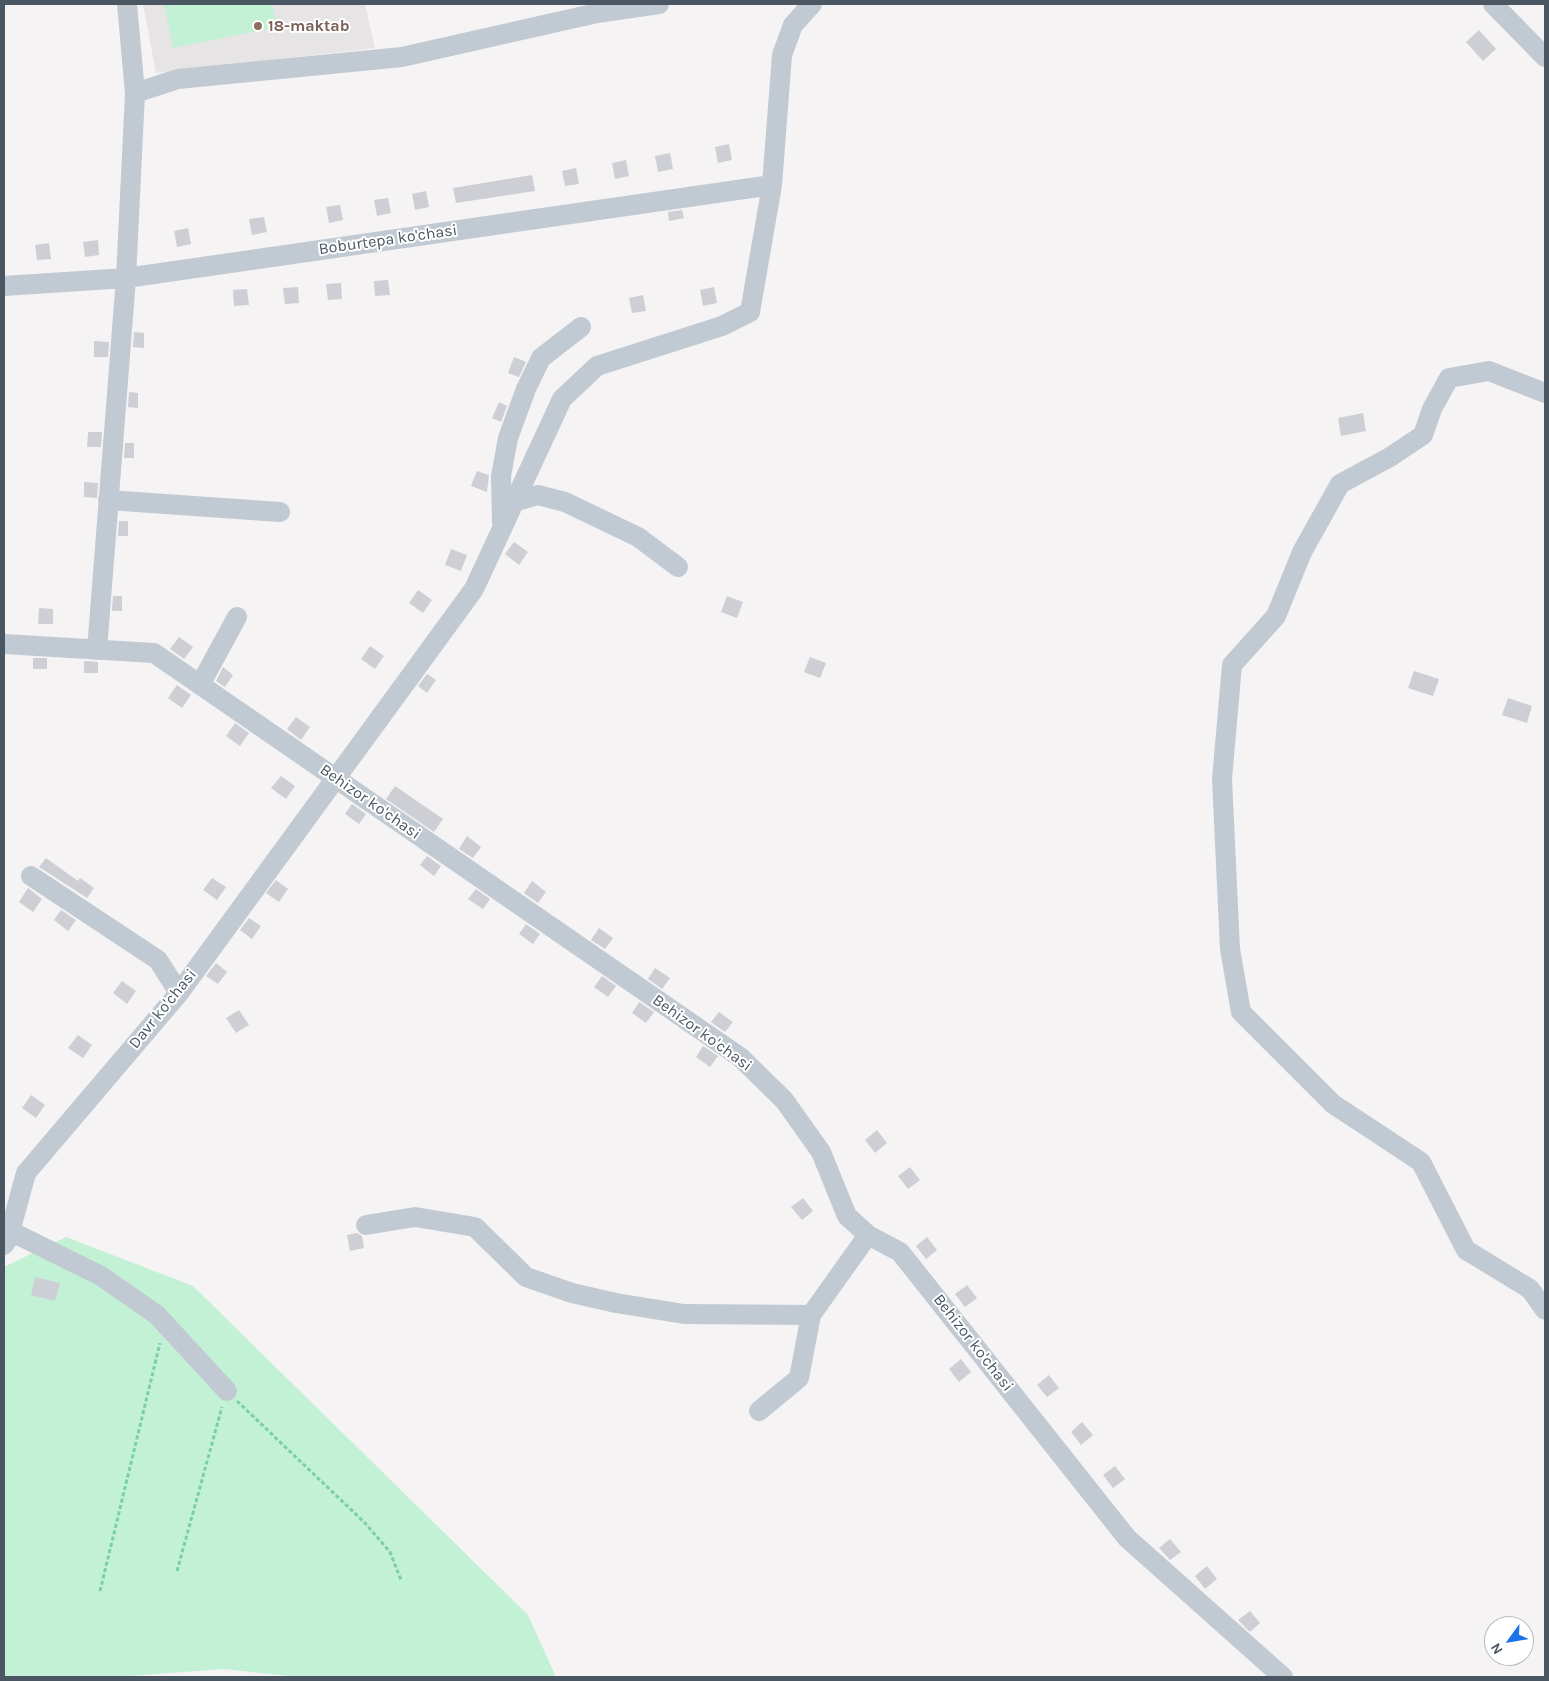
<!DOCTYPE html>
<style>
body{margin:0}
#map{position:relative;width:1549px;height:1681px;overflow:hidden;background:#f5f3f3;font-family:Karla,sans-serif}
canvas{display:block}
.frame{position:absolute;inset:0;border:5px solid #4a5661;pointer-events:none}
.north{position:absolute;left:1484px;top:1616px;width:50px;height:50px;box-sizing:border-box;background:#fff;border:1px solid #b7bbc0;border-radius:50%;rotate:238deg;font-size:14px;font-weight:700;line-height:20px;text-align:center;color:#4a5661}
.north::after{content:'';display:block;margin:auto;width:18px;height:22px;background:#1a73e8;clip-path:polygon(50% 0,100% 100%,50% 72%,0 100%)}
</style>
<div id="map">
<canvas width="1549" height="1681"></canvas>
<div class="frame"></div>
<div class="north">N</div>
</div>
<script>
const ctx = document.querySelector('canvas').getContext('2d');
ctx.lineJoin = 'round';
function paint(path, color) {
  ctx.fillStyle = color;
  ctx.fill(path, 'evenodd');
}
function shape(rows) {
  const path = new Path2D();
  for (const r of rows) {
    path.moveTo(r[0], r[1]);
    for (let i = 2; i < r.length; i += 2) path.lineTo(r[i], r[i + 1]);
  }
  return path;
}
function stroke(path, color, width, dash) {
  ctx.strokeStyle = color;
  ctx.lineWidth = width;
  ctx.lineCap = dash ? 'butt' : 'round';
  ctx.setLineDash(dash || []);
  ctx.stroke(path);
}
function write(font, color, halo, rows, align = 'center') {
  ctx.font = font + ' Karla,sans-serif';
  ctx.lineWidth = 4;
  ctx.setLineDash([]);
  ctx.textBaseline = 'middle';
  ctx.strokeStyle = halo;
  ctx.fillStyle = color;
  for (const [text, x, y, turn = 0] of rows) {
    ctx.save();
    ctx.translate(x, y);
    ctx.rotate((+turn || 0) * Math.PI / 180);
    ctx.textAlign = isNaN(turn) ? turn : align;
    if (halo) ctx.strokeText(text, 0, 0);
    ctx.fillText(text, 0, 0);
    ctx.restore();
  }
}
const education = shape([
 [143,4,365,4,375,48,156,73]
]);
const green = shape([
 [164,4,272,4,277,27,173,48],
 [66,1237,193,1286,528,1615,556,1677,299,1677,223,1669,117,1677,4,1677,4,1267]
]);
const building = shape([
 [1479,30,1496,49,1483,61,1466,42],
 [729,144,732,160,718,163,715,147],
 [670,153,673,169,658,172,655,156],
 [626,160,629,176,615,179,612,163],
 [576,168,579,184,565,186,562,171],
 [532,175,535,191,456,203,453,188],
 [426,191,429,207,415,210,412,194],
 [388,198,391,213,377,216,374,200],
 [340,205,343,220,329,223,326,207],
 [682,210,684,218,669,221,668,212],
 [264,217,267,232,252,235,249,219],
 [188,228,191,244,177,247,174,231],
 [98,240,99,255,85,257,83,242],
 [49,243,51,259,37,260,35,245],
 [388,280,390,295,375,296,374,281],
 [341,283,342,299,328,300,326,284],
 [298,287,299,303,285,304,283,288],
 [714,287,717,303,703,306,700,290],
 [247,289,249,305,234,306,233,290],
 [643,295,646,311,632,313,629,298],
 [134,332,144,333,144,348,133,347],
 [94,341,109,342,108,357,94,357],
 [514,357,526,362,519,377,508,373],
 [129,392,138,393,138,408,128,407],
 [499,402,507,406,501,422,492,418],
 [1363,413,1366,431,1341,436,1338,418],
 [88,432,102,432,101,447,87,447],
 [125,443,134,443,134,458,124,458],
 [477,471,489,475,487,492,471,486],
 [84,482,98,483,97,498,84,497],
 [119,521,128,521,128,536,118,536],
 [514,542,528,552,519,565,505,554],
 [451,549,467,555,461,571,445,565],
 [418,590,432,600,423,613,409,603],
 [113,596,122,596,122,611,112,611],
 [727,596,743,602,737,618,721,612],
 [39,608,53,609,53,624,38,624],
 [179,637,193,647,184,659,170,649],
 [370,646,384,656,375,669,361,659],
 [810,657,826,663,820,678,804,672],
 [33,658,47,658,47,669,33,669],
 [84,661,98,662,98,673,84,673],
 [223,667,233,675,225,687,216,681],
 [1414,671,1439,679,1433,696,1408,688],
 [427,674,436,680,427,693,418,686],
 [177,685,191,695,182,708,168,698],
 [1508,698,1532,706,1527,723,1502,715],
 [296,717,310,727,301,740,287,729],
 [235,723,249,733,240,746,226,736],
 [281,776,295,786,286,799,271,788],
 [395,786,443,819,434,832,386,799],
 [352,804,366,814,359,824,345,814],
 [467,836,481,847,473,858,459,849],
 [427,856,441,866,434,876,420,865],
 [46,858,78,881,80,878,94,888,87,898,39,867],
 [212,878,226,887,217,900,203,890],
 [276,880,288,889,279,902,266,893],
 [532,881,546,892,538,903,524,893],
 [28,888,42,899,33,912,19,902],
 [476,889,490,899,483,909,468,899],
 [61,910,76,920,68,931,54,920],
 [249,918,261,926,252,939,240,930],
 [526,924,540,934,533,944,519,934],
 [599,928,613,938,605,949,591,940],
 [216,963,227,972,218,984,206,976],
 [655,968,670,978,662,989,648,979],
 [602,976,616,986,608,997,594,987],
 [122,981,136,991,127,1004,113,993],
 [639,1002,654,1012,646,1023,632,1013],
 [239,1010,249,1025,236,1033,226,1018],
 [719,1012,733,1022,725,1032,711,1022],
 [78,1035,92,1045,83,1058,68,1048],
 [703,1046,718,1056,710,1067,696,1057],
 [31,1095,45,1105,36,1118,22,1108],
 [877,1130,887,1143,875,1153,865,1140],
 [910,1167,920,1180,908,1189,898,1176],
 [803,1198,813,1211,802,1220,791,1207],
 [357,1233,362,1236,364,1248,350,1251,347,1235],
 [927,1237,937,1250,926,1259,916,1246],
 [35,1277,60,1283,55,1301,31,1295],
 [967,1285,977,1298,965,1307,955,1294],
 [961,1359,971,1372,959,1382,949,1369],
 [1049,1375,1059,1388,1047,1397,1037,1385],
 [1082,1422,1093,1435,1081,1445,1071,1432],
 [1115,1466,1125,1479,1113,1488,1103,1475],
 [1170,1539,1181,1552,1170,1560,1159,1548],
 [1207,1566,1217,1579,1205,1589,1195,1576],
 [1250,1611,1260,1623,1250,1632,1238,1620]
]);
const path = shape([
 [237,1401,364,1522,390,1552,401,1580],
 [177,1571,222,1407],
 [100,1591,160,1343]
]);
const minor = shape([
 [1493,4,1545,57],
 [135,93,178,79,402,57,597,13,659,4],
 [4,286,126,278,772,185],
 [1545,393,1489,371,1449,378,1432,409,1423,435,1390,457,1340,484,1302,552,1276,616,1232,665,1222,779,1230,949,1241,1012,1333,1104,1421,1162,1466,1250,1530,1289,1545,1310],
 [108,500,280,512],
 [514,502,538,495,565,502,638,537,678,567],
 [502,523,501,476,508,438,526,389,541,358,581,327],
 [4,644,154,653,740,1057,784,1100,821,1152,847,1216,868,1235,900,1252,1127,1538,1283,1677],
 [97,650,126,278,135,93,127,4],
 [200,685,237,617],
 [31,876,158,960,179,993],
 [366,1225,415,1217,475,1227,526,1277,572,1293,616,1303,684,1314,811,1315],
 [10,1231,101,1276,157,1315,227,1391],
 [4,1245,8,1239,26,1173,179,993,474,589,562,399,597,366,722,326,750,312,772,185,782,55,793,25,812,4],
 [759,1411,799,1378,811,1315,868,1235]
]);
const markers = [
 [258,26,5,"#8d6e63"]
];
const educationNames = [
 ["18-maktab",268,26]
];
const streetNames = [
 ["Boburtepa ko'chasi",388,240,-8],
 ["Behizor ko'chasi",370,802,35],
 ["Davr ko'chasi",163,1009,-51],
 ["Behizor ko'chasi",702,1033,36],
 ["Behizor ko'chasi",973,1343,52]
];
paint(education, '#e6e4e5');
paint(green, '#c3f1d5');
paint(building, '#cdcfd5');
stroke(path, '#7ad0a6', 3, [4, 2.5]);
stroke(minor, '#c1cad2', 20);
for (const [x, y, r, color] of markers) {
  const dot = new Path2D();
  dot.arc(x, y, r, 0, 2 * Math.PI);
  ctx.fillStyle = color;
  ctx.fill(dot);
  stroke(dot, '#fff', 2);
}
write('bold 16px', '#785e54', '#fff', educationNames, 'left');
write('16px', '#4a5661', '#fff', streetNames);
</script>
